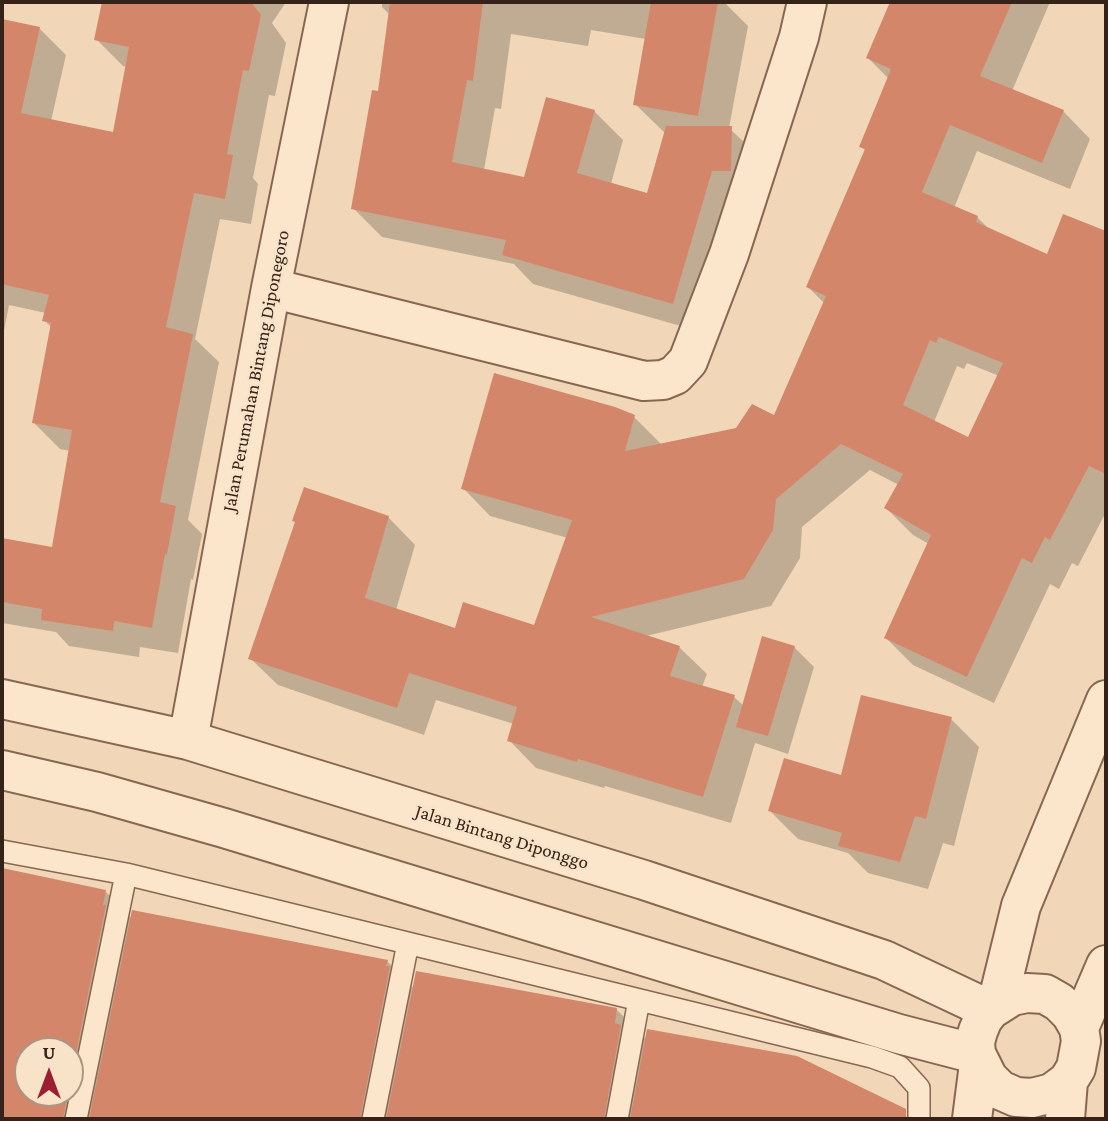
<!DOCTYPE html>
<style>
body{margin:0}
#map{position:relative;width:1108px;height:1121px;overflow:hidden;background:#f1d7b8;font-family:"Crimson Pro",serif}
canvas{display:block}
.frame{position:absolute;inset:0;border:4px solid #352219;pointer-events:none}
.north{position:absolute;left:14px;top:1037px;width:70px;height:70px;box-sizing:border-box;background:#f8e3c8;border:2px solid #aa9682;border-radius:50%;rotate:0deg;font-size:19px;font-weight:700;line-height:28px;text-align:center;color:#352219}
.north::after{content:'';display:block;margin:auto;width:24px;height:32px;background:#9b1e31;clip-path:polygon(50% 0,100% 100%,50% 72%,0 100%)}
</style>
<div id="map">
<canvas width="1108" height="1121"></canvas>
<div class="frame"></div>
<div class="north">U</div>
</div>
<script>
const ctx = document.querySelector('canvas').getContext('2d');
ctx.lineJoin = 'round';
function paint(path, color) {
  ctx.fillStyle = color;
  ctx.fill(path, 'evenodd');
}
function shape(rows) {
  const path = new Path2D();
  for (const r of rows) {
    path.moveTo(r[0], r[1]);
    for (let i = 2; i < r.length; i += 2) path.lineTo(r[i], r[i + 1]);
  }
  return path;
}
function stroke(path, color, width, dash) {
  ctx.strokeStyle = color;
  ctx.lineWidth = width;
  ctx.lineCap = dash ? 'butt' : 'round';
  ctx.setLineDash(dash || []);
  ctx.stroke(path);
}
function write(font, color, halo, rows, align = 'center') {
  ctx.font = font + ' "Crimson Pro",serif';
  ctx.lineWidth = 5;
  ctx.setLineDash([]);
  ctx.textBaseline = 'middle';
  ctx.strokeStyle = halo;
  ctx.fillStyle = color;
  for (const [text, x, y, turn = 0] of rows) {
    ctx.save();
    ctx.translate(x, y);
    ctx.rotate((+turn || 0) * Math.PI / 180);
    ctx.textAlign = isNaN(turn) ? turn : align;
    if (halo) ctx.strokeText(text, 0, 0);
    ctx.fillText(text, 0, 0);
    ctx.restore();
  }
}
const shadow = shape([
 [104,2,286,2,272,23,286,43,275,96,269,95,253,178,258,184,251,224,220,219,195,339,219,362,188,520,202,534,193,580,191,579,178,653,140,647,139,657,69,646,56,632,2,623,2,540,54,549,70,451,60,449,34,423,52,328,44,320,46,313,9,305,2,341,2,21,39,28,66,55,51,121,114,134,127,67,123,66,96,39],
 [382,2,724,2,748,26,729,128,760,157,702,332,533,284,514,264,382,237,353,208,380,94,390,15,382,7],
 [591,30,646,39,635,104,666,134,648,195,611,184,623,140,594,111,525,179,484,170,495,108,501,109,511,34,588,46],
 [892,2,1050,2,1012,91,1063,111,1090,139,1070,189,977,151,954,208,977,217,990,230,1048,257,1064,216,1106,233,1106,512,1078,566,1072,563,1059,589,1050,584,994,703,913,665,886,638,929,544,913,535,886,508,899,485,870,470,802,527,800,558,771,606,646,636,679,647,707,674,702,687,734,697,744,706,794,647,814,667,788,754,755,743,731,823,605,786,604,788,536,768,509,740,514,724,436,700,424,735,278,685,250,658,388,517,415,545,396,610,456,631,535,627,568,538,490,516,463,488,634,417,662,445,737,430,774,417,825,304,808,287,866,151,861,146,889,79,868,58],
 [967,363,999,376,968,440,934,422,957,366,964,369],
 [951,719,979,747,954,846,943,843,928,889,868,873,848,853,798,839,770,811,842,777],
 [2,870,106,892,132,919,387,961,414,989,617,1010,647,1040,895,1106,909,1119,2,1119],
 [28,1051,70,1051,70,1093,28,1093]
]);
const building = shape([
 [102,2,251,2,261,15,249,71,243,70,227,154,233,155,225,199,194,193,166,327,193,334,160,502,176,506,167,554,165,554,152,628,114,621,113,631,41,620,42,609,2,602,2,538,52,547,72,430,32,423,51,323,42,321,49,295,2,284,2,19,40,27,21,113,113,132,129,47,94,40],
 [390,2,483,2,473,81,467,80,452,162,524,177,546,97,595,110,577,173,647,193,666,126,732,126,731,171,712,171,673,304,502,255,506,240,351,209,372,90,378,91],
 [651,2,718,2,698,116,633,105],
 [890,2,1012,2,980,76,1064,110,1042,163,950,125,922,192,978,216,976,222,1047,254,1063,214,1106,231,1106,474,1089,466,1050,540,1045,537,1032,563,1022,558,967,677,884,638,931,535,884,508,903,474,841,444,776,499,773,530,744,579,591,617,680,646,670,676,735,695,703,797,578,759,577,762,507,741,517,707,409,673,397,708,248,659,295,522,292,521,304,487,389,516,365,598,455,628,463,602,534,625,572,520,461,489,494,373,615,407,635,415,625,451,736,428,752,404,774,415,826,296,806,287,865,149,859,147,891,69,866,58],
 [939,337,1003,363,968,437,903,405,930,340,936,343],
 [762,636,795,646,768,736,736,727],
 [861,695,952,717,926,819,915,816,900,862,838,846,842,833,768,811,784,758,841,775],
 [2,868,106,890,103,905,106,905,70,1083,70,1051,28,1051,28,1093,68,1093,63,1119,2,1119],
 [132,910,388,960,386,966,390,966,360,1119,89,1119],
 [416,971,617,1008,615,1023,621,1025,604,1119,386,1119],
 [647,1029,797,1056,906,1109,906,1119,630,1119]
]);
const service = shape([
 [2,851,126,874,872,1057,900,1067,919,1088,919,1119],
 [76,1119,126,874],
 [373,1119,408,943],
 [617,1119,639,1000]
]);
const minor = shape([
 [271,288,644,381,663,380,675,375,688,361,729,254,799,37,807,2],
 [2,699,188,740,644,880,884,960,990,1010],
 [188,740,271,288,329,2],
 [2,770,97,792,224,828,899,1034,976,1054],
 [997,1004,1021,906,1106,700],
 [1079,1028,1106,965],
 [972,1119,979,1064],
 [1065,1119,1068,1081,1076,1068,1081,1041,1079,1028,1071,1014,1059,1002,1045,994,1027,993,1012,996,990,1010,983,1019,978,1031,975,1042,976,1054,988,1078,1000,1090,1016,1097,1032,1098,1052,1093,1068,1081]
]);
const streetNames = [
 ["Jalan Perumahan Bintang Diponegoro",256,371,-79],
 ["Jalan Bintang Diponggo",502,837,17]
];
paint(shadow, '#0003');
paint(building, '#d3866a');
stroke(service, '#886752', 24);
stroke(minor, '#886752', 42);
stroke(service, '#fce6cb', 21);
stroke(minor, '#fce6cb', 38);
write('19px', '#352219', '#f8e3c8', streetNames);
</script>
